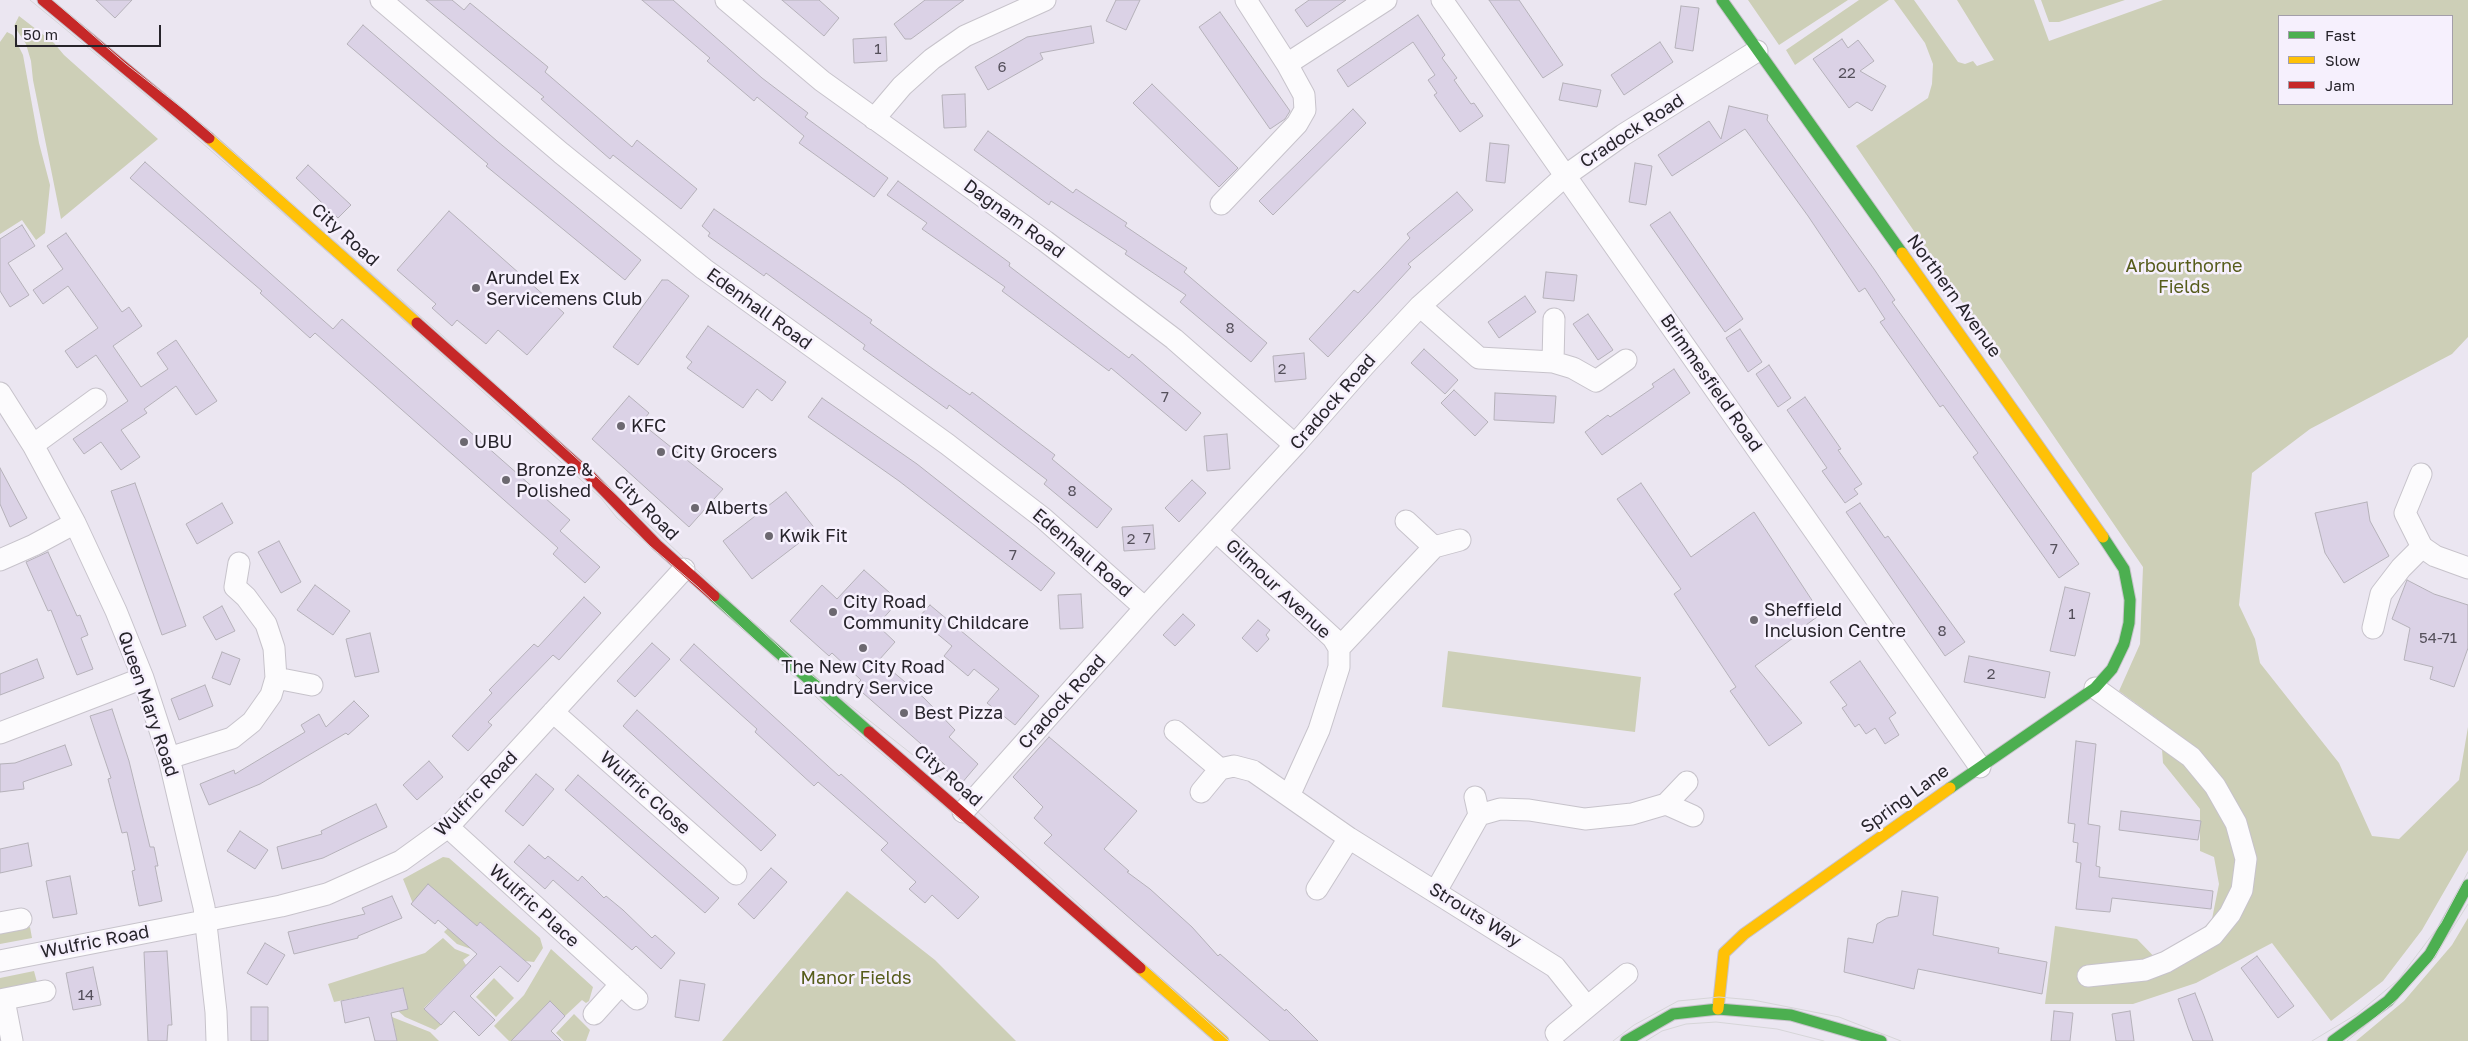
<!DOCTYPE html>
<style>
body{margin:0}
#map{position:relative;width:2468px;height:1041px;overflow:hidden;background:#ebe6f1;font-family:"Golos Text",sans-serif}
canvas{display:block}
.legend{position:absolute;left:2278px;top:15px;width:175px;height:90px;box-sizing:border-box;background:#f6f0fd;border:1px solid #a39ea9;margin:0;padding:6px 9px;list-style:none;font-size:15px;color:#27242b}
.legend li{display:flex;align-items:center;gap:10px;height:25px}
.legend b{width:25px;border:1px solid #a39ea9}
.scale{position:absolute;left:15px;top:25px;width:146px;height:22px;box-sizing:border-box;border:2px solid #27242b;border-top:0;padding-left:6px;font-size:15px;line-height:18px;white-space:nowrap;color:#27242b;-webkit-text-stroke:4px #f6f0fd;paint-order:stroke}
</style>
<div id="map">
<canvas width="2468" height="1041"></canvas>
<ul class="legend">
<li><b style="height:6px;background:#4caf50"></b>Fast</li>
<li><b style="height:6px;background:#ffc107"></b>Slow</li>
<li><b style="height:6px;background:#c62828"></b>Jam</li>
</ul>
<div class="scale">50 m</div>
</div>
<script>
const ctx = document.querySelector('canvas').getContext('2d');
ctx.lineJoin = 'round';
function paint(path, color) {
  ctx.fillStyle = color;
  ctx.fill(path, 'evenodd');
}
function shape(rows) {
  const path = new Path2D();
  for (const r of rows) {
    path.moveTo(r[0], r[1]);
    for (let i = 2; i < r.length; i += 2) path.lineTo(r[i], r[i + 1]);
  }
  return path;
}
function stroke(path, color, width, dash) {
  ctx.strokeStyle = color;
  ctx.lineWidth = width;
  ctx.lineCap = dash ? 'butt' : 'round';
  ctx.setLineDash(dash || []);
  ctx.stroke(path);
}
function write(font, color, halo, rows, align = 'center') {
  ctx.font = font + ' "Golos Text",sans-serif';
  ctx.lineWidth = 5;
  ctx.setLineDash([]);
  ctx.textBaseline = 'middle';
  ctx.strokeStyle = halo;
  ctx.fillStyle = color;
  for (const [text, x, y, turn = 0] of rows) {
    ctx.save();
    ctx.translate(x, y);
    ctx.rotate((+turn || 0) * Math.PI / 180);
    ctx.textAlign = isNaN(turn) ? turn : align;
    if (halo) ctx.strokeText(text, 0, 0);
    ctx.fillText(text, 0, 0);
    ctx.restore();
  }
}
const green = shape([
 [1748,0,1848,0,1779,45],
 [1859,0,1889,0,1795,65,1786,50],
 [1894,0,1914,0,1958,62,1965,64,1973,61,1977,66,1994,60,1957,0,2034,0,2049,41,2163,0,2468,0,2468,337,2452,354,2310,429,2252,473,2239,605,2255,639,2260,663,2339,763,2372,836,2399,839,2459,780,2468,727,2468,850,2422,930,2383,981,2331,1021,2272,943,2196,983,2133,1004,2045,1004,2055,926,2137,939,2166,969,2212,919,2219,884,2214,857,2200,851,2200,809,2163,763,2160,721,2119,691,2140,644,2143,567,1856,146,1928,98,1932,84,1933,64,1925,43],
 [2279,16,2452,16,2452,104,2279,104],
 [2041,0,2125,0,2059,22,2049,22],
 [19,16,54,43,64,55,158,139,61,219,33,80,31,61,26,44,14,26],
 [7,32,13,35,23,55,39,143,50,185,45,233,36,240,22,220,0,234,0,42],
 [1448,651,1641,677,1635,732,1442,707],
 [443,857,449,858,540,938,543,948,534,962,525,961,480,922,467,937,476,945,471,949,457,944,444,932,448,928,470,921,414,906,403,879],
 [847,891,935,960,1016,1041,722,1041],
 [2468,918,2468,1041,2356,1041,2404,1001,2452,945],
 [30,927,32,938,0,944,0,933],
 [443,938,455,949,470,955,463,960,466,965,424,1008,441,1025,435,1030,405,1017,398,1011,407,1008,402,988,334,1002,328,984,425,953],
 [551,949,593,987,589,1001,586,1003,582,1000,565,1016,550,1001,514,1041,509,1041,494,1026,524,995],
 [34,971,38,986,0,994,0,978],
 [494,978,514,998,496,1017,476,997],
 [574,1014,590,1030,586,1041,564,1041,556,1033],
 [392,1017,430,1032,439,1041,397,1041]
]);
const building = shape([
 [96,0,132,0,115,18,96,0],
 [426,0,452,0,464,10,470,3,548,67,545,72,632,147,637,140,697,189,681,209,613,155,610,159,541,99,544,97,426,0],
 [642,0,673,0,762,78,808,113,805,117,888,178,874,197,799,143,804,136,757,97,754,101,707,61,710,58,642,0],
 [782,0,819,0,839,18,824,36,782,0],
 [925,0,964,0,911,39,905,39,894,24,925,0],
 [1116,0,1140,0,1126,30,1106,21,1116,0],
 [1309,0,1346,0,1307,27,1295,10,1309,0],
 [1489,0,1519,0,1563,65,1543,78,1489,0],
 [1681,6,1699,8,1693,51,1675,48,1681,6],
 [1220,12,1290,111,1285,119,1270,129,1199,27,1220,12],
 [1418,15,1445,55,1442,58,1457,78,1454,80,1471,104,1474,103,1483,116,1460,132,1434,95,1437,93,1428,80,1435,75,1413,42,1348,87,1337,70,1418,15],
 [363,25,497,141,641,260,625,280,486,166,488,164,347,44,363,25],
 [1091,26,1094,43,1040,53,1043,59,988,90,975,67,1027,37,1091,26],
 [886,37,887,61,854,63,853,39,886,37],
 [1842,39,1848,48,1858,40,1874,61,1860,71,1886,86,1872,111,1857,102,1849,108,1813,59,1842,39],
 [1660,42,1673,62,1624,95,1611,75,1660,42],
 [1563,83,1601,90,1597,107,1559,100,1563,83],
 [1152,84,1238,168,1219,187,1133,103,1152,84],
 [965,94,966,127,944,128,942,95,965,94],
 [1729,106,1768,115,1767,120,1874,269,1895,300,1892,302,2079,564,2059,578,1973,457,1978,453,1943,405,1940,407,1880,322,1885,319,1865,288,1859,292,1808,216,1745,129,1672,176,1658,155,1709,121,1721,139,1729,106],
 [1353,109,1366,123,1273,215,1259,201,1353,109],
 [988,131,1073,193,1076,189,1127,223,1125,226,1187,268,1184,272,1267,343,1251,362,1180,302,1186,295,1125,254,1127,251,1069,213,1051,201,1049,205,974,150,988,131],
 [1490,143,1509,145,1505,183,1486,181,1490,143],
 [145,162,333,329,342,319,570,520,560,531,600,567,585,583,553,554,558,548,547,538,315,333,310,338,260,293,262,291,130,178,145,162],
 [1635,163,1652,166,1646,205,1629,202,1635,163],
 [308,165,351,205,338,218,296,178,308,165],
 [898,181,1010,263,1009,266,1129,358,1132,354,1201,413,1186,431,1111,368,1109,371,1002,291,1005,287,922,229,927,223,887,195,898,181],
 [1457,192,1473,210,1408,264,1411,267,1328,357,1309,339,1354,290,1358,293,1383,267,1410,238,1407,234,1457,192],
 [714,209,872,320,870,323,933,369,970,395,972,392,1055,455,1052,459,1112,509,1097,528,1044,484,1047,480,949,405,947,409,863,349,865,345,766,273,764,276,708,236,710,233,702,226,714,209],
 [449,211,564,313,527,355,498,330,486,344,457,320,452,326,432,308,436,304,397,270,449,211],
 [1670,212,1743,319,1725,332,1650,225,1670,212],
 [22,225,35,246,8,263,29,295,10,307,0,291,0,239,22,225],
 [66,233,122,312,129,307,142,326,113,346,141,387,168,369,157,353,176,340,217,401,196,415,176,386,144,409,147,413,121,430,140,457,121,470,101,442,84,454,73,439,128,401,96,355,77,368,65,351,98,328,68,286,43,304,33,290,63,269,47,246,66,233],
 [1546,272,1577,275,1574,301,1543,298,1546,272],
 [662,280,668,280,689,296,638,365,613,347,662,280],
 [1525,296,1536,312,1499,338,1488,322,1525,296],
 [1588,314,1613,350,1598,360,1573,324,1588,314],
 [708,326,786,382,772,401,757,389,743,408,687,368,692,362,686,357,708,326],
 [1740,329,1762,362,1748,372,1726,338,1740,329],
 [1424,349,1458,380,1445,394,1411,363,1424,349],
 [1304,353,1306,379,1275,382,1273,356,1304,353],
 [1769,365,1791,398,1778,407,1756,374,1769,365],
 [1674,369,1690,393,1602,455,1585,432,1608,415,1610,417,1654,387,1652,384,1674,369],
 [1454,390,1488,422,1475,436,1441,403,1454,390],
 [1495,393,1556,396,1554,423,1494,420,1495,393],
 [629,396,649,413,641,423,723,489,689,527,592,439,629,396],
 [1805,397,1841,449,1838,450,1862,484,1854,489,1858,494,1845,503,1822,471,1827,468,1787,410,1805,397],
 [822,398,917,464,1055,573,1041,591,899,481,808,417,822,398],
 [1227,434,1230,469,1207,471,1204,436,1227,434],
 [0,468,27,518,10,527,0,504,0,468],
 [1192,480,1206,493,1179,522,1165,508,1192,480],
 [135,483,186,626,162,635,111,491,135,483],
 [1641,483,1691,557,1754,512,1821,614,1806,625,1808,627,1755,666,1802,723,1769,746,1730,691,1736,687,1674,594,1681,589,1617,499,1641,483],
 [786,492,816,530,752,579,723,541,786,492],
 [2367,502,2370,521,2389,556,2344,583,2325,553,2315,513,2367,502],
 [222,503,233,523,197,544,186,524,222,503],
 [1860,503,1885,538,1888,536,1965,642,1945,656,1846,512,1860,503],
 [1153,525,1155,549,1124,551,1122,527,1153,525],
 [279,541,301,582,281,593,258,552,279,541],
 [48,552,77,616,80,615,88,635,81,638,93,669,77,675,51,610,48,611,26,562,48,552],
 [864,570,899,601,877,625,895,642,879,660,924,698,955,730,949,737,978,764,961,784,943,767,945,765,855,686,861,680,832,653,829,656,790,621,822,585,837,599,864,570],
 [2407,580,2434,594,2468,605,2468,648,2454,687,2430,679,2433,667,2404,660,2410,628,2392,619,2407,580],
 [315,585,350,611,333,635,297,610,315,585],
 [2065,587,2090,593,2075,656,2050,651,2065,587],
 [1081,594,1083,628,1060,629,1058,595,1081,594],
 [584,597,601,613,559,660,553,655,488,722,492,725,468,751,452,736,492,693,489,690,534,644,538,647,584,597],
 [930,605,1039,696,1015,725,987,703,999,689,974,669,968,676,944,656,952,646,918,618,930,605],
 [222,606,235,631,216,640,203,617,222,606],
 [1183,614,1195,625,1175,646,1163,635,1183,614],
 [1258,620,1270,630,1266,635,1269,639,1257,652,1242,638,1258,620],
 [370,633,379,672,355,677,346,639,370,633],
 [652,643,670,659,635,697,617,681,652,643],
 [694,644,839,776,841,774,979,897,958,919,932,895,925,903,909,889,916,882,881,850,888,843,818,782,814,786,755,732,757,729,680,660,694,644],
 [222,652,240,659,230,685,212,678,222,652],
 [1969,656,2050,672,2045,698,1964,682,1969,656],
 [37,659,44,678,0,695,0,674,37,659],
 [1860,661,1896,713,1889,718,1899,735,1885,744,1875,728,1866,734,1859,724,1855,727,1842,708,1847,705,1830,682,1860,661],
 [205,685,213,706,179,720,171,699,205,685],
 [354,701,369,716,348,735,346,733,260,784,209,805,200,784,234,770,235,774,305,732,301,725,319,714,326,727,354,701],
 [112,709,129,761,150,847,154,847,158,866,155,866,162,901,139,906,132,871,135,870,127,832,122,833,108,779,111,778,90,716,112,709],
 [637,710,776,835,761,851,623,726,637,710],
 [1049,737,1137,811,1104,849,1129,871,1127,872,1150,889,1192,927,1218,956,1220,954,1285,1011,1286,1009,1318,1041,1270,1041,1044,843,1052,835,1034,818,1043,807,1013,777,1049,737],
 [2076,741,2096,744,2088,824,2100,826,2096,866,2100,867,2099,877,2213,891,2211,909,2112,898,2110,912,2076,909,2081,863,2076,862,2078,843,2073,842,2075,824,2068,823,2076,741],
 [65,745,72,765,23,782,24,789,0,792,0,764,15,763,65,745],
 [429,761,443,777,417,800,403,785,429,761],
 [536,774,554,789,523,826,505,811,536,774],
 [578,775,719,898,705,913,565,790,578,775],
 [376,804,387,827,323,858,282,869,277,847,322,834,321,831,376,804],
 [2121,811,2201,821,2198,840,2119,830,2121,811],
 [240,831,268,850,255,869,227,851,240,831],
 [28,843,32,866,0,873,0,849,28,843],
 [529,845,545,859,548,856,578,881,582,876,604,898,606,896,623,910,652,938,655,935,675,953,661,969,636,946,632,950,553,880,545,889,514,862,529,845],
 [771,868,787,882,754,919,738,904,771,868],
 [70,876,77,914,53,918,46,881,70,876],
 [428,884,477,926,480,922,531,966,518,982,500,966,470,996,495,1020,479,1036,454,1011,441,1025,424,1009,477,954,438,920,435,924,411,904,428,884],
 [1902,891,1938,897,1933,935,1999,948,1998,953,2047,962,2042,994,1918,969,1914,989,1844,972,1848,938,1873,943,1877,924,1887,918,1898,916,1902,891],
 [392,896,402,918,358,936,358,938,294,954,288,932,365,914,362,908,392,896],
 [265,943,285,955,267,985,247,973,265,943],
 [167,951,172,1025,168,1025,167,1041,148,1041,144,952,167,951],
 [2257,956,2294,1006,2278,1018,2241,968,2257,956],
 [93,967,101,1005,73,1010,66,973,93,967],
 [680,980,705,984,699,1021,675,1017,680,980],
 [403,988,408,1009,391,1013,397,1041,375,1041,369,1017,345,1023,341,1001,403,988],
 [2195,993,2204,1016,2213,1041,2193,1041,2188,1028,2178,999,2195,993],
 [550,1001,565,1016,551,1031,561,1041,511,1041,550,1001],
 [251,1007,268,1007,268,1041,251,1041,251,1007],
 [2054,1011,2073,1013,2070,1041,2051,1041,2054,1011],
 [2130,1011,2134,1041,2116,1041,2112,1014,2130,1011]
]);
const street = shape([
 [381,0,561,153,704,269,947,444,1043,518,1145,608],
 [726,0,822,81,1045,241,1174,339,1295,445],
 [1442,0,1980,767],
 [1287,64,1386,0],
 [874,119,902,86,932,59,965,36,1045,0],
 [1221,204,1297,124,1305,110,1304,95,1287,64,1246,0],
 [1420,306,1479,358,1553,362,1573,368,1596,381,1626,360],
 [1553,362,1554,319],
 [0,393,33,445,75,523,116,611,143,678,169,758,204,907,216,1012,217,1041],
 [33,445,96,399],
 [2421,474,2405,513,2422,547,2435,556,2468,568],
 [1406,521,1434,547],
 [1216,531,1333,638,1339,648,1339,667,1319,730,1289,796],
 [0,560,34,545,75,523],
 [2373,628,2381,594,2401,568,2422,547],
 [1339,648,1434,547,1460,540],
 [276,678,312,685],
 [553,712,736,874],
 [1175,731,1220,769],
 [0,733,143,678],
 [169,758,232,738,252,722,271,695,276,678,274,648,266,624,246,597,235,587,239,563],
 [1201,792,1220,769,1234,766,1253,771,1349,838,1555,967,1587,1007],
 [1475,797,1479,815],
 [1666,804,1687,782],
 [963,812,1145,608,1295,445,1364,366,1420,306,1565,176,1623,135,1757,51],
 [448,827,637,999],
 [1317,889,1349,838],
 [1436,891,1479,815,1500,809,1529,810,1585,819,1632,814,1666,804,1693,816],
 [0,923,21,919],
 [0,961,281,906,327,894,401,861,448,827,684,569],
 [2088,976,2145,970,2166,962,2213,935,2230,914,2242,890,2246,859,2236,823,2215,786,2191,757,2095,688],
 [0,1000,45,991],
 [4,1000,12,1041],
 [594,1014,621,984],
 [1556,1033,1627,974]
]);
const fast = shape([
 [1722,0,1902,253],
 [714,596,869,732],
 [1950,788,2095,688,2112,669,2124,644,2129,623,2130,600,2124,569,2103,537],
 [1626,1041,1673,1014,1718,1009,1791,1015,1881,1041],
 [2333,1041,2388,1001,2430,954,2468,885]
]);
const slow = shape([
 [209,138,417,323],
 [1902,253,2103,537],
 [1140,968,1223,1041],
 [1718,1009,1724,953,1744,934,1950,788]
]);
const jam = shape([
 [43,0,209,138],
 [417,323,590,476,657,545,714,596],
 [869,732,1140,968]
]);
const tram = shape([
 [30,0,170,115,332,256,601,498,617,518,698,587,830,710,985,841,1213,1041],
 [53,0,126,64,186,111,443,336,620,498,794,661,932,770,1229,1041],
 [1613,1041,1634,1025,1678,1001,1719,997,1753,1000,1839,1017,1901,1041],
 [1646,1041,1662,1031,1686,1024,1716,1022,1777,1029,1824,1041],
 [2312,1041,2357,1014,2398,980,2441,923,2468,872],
 [2347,1041,2398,999,2432,961,2468,904]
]);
const markers = [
 [476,288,5,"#6c6870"],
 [621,426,5,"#6c6870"],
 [464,442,5,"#6c6870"],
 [661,452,5,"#6c6870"],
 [506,480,5,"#6c6870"],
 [695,508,5,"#6c6870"],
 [769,536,5,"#6c6870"],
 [833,612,5,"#6c6870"],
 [1754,620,5,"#6c6870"],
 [863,648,5,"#6c6870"],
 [904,713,5,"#6c6870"]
];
const numberNames = [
 ["1",878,49],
 ["6",1002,67],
 ["22",1847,73],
 ["8",1230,328],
 ["2",1282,369],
 ["7",1165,397],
 ["8",1072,491],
 ["7",1147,538],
 ["2",1131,539],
 ["7",2054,549],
 ["7",1013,555],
 ["1",2072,614],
 ["8",1942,631],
 ["54-71",2438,638],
 ["2",1991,674],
 ["14",86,995]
];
const streetNames = [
 ["Cradock Road",1632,131,-33],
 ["Dagnam Road",1014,219,36],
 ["City Road",345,235,42],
 ["Northern Avenue",1954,296,54],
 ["Edenhall Road",759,309,36],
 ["Brimmesfield Road",1711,383,55],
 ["Cradock Road",1333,402,-49],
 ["City Road",646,508,45],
 ["Edenhall Road",1082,553,41],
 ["Gilmour Avenue",1278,589,43],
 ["Cradock Road",1062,702,-48],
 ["Queen Mary Road",148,704,71],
 ["City Road",948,776,41],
 ["Wulfric Close",645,793,42],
 ["Wulfric Road",476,794,-46],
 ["Spring Lane",1905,799,-36],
 ["Wulfric Place",534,906,42],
 ["Strouts Way",1475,915,32],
 ["Wulfric Road",95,942,-11]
];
const parkNames = [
 ["Arbourthorne",2184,266],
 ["Fields",2184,287],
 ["Manor Fields",856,978]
];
const poiNames = [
 ["Arundel Ex",486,278],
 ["Servicemens Club",486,299],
 ["KFC",631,426],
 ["UBU",474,442],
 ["City Grocers",671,452],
 ["Bronze &",516,470],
 ["Polished",516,491],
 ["Alberts",705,508],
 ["Kwik Fit",779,536],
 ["City Road",843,602],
 ["Community Childcare",843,623],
 ["Sheffield",1764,610],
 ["Inclusion Centre",1764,631],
 ["The New City Road",863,667,"center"],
 ["Laundry Service",863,688,"center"],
 ["Best Pizza",914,713]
];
paint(green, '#cdcfb7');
paint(building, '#dbd2e6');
stroke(building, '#b5b1b9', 1);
stroke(street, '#c7c3cb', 23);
stroke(fast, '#c7c3cb', 13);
stroke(slow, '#c7c3cb', 13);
stroke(jam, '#c7c3cb', 13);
stroke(street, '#fcfbfd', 21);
stroke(fast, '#4caf50', 11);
stroke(slow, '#ffc107', 11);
stroke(jam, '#c62828', 11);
stroke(tram, '#d6d5d8', 1);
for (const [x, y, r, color] of markers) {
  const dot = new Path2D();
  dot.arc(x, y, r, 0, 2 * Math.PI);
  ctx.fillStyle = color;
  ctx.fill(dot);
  stroke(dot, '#f6f0fd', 2);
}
write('15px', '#55505b', null, numberNames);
write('18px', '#27242b', '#f6f0fd', streetNames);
write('18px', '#565c1b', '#f6f0fd', parkNames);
write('18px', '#27242b', '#f6f0fd', poiNames, 'left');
</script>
